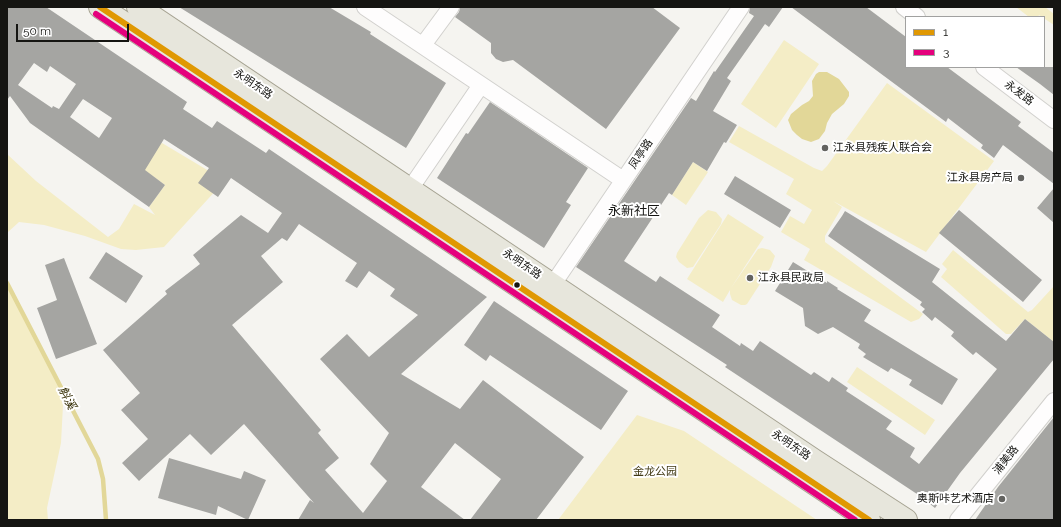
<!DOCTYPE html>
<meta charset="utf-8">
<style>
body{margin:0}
#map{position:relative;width:1061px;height:527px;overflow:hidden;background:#f5f4f0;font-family:Raleway,sans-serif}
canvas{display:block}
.frame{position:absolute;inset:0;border:8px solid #151512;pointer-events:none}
.legend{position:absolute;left:905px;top:16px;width:140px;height:52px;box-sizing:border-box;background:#fff;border:1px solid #a1a1a0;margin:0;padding:5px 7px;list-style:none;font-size:12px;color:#151512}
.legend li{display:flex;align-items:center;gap:8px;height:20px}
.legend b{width:20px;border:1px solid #a1a1a0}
.scale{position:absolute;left:16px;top:24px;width:113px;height:18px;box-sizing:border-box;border:2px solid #151512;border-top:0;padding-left:5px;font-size:12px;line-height:14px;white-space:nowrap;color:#151512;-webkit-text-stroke:3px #fff;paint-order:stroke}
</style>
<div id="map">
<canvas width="1061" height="527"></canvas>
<div class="frame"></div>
<ul class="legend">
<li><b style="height:5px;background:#e09802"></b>1</li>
<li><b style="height:5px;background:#e5007d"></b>3</li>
</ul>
<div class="scale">50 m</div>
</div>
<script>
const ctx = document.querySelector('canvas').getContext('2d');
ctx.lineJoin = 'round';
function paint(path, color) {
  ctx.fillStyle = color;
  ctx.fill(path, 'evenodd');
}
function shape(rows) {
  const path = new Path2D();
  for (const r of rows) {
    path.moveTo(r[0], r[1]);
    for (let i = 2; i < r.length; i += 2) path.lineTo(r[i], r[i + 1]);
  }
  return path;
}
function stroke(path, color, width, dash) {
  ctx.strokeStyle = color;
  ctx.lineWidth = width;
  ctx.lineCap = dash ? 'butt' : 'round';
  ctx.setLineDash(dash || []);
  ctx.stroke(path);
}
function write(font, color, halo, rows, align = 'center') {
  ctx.font = font + ' Raleway,"Noto Sans SC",sans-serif';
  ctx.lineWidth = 4;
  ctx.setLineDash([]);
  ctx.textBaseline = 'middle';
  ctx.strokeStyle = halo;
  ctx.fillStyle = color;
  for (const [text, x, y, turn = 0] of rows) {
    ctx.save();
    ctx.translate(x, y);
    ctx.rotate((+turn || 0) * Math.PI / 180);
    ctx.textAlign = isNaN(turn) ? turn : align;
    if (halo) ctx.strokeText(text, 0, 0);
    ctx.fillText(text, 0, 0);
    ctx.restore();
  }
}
const green = shape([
 [1016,7,1045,7,1054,14,1054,25,1039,15,1038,17,1029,17],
 [784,40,819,64,776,128,741,104],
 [887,83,994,161,926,252,833,201,842,207,825,236,825,242,923,314,919,319,911,322,804,260,810,249,781,232,790,216,804,224,812,210,786,194,794,179,729,142,739,126,814,168,822,171,827,166],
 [162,143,219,177,219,187,164,247,136,250,121,249,85,236,44,225,19,222,7,233,7,154,36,181,108,237,119,229,134,204,155,215,149,207,165,185,128,159],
 [693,162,708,172,686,205,672,195],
 [708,210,716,212,722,219,721,224,693,267,687,268,679,262,676,257,677,253,699,218],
 [728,214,764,237,731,288,758,249,762,248,770,250,775,256,771,267,747,304,745,305,741,305,732,300,730,294,730,290,723,302,687,279],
 [953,250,1028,312,1032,310,1054,286,1054,342,1025,319,1011,334,1006,334,941,277,947,269,942,264],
 [7,283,57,379,63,405,61,443,47,508,48,520,7,520],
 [857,367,935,420,925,435,847,382],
 [637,415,684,431,817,520,558,520]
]);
const water = shape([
 [819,72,827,72,839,79,849,92,849,96,844,104,832,114,827,123,825,131,819,139,811,142,802,139,797,135,792,130,788,120,791,114,802,105,809,101,813,96,812,81,816,74]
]);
const stream = shape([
 [7,283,98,459,103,479,106,520]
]);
const building = shape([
 [7,7,46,7,187,102,183,109,212,128,217,121,266,153,269,149,487,297,401,374,460,409,483,380,584,457,536,520,470,520,501,479,455,443,421,487,465,520,298,520,310,500,314,503,244,424,211,455,190,434,139,481,122,463,148,439,121,410,140,393,103,350,167,294,165,291,200,264,193,255,241,215,268,233,282,213,231,178,218,197,198,183,209,168,164,139,145,170,165,185,149,207,30,123,10,96,7,100],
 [34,63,47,72,50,66,76,84,59,109,53,106,52,108,18,85],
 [83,99,112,118,99,138,70,117],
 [299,224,357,263,345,281,357,288,369,271,395,289,390,296,418,315,369,357,347,334,320,359,389,433,370,464,387,481,363,513,325,470,339,458,318,433,321,430,232,325,283,282,261,256,282,238,287,241],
 [179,7,329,7,371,32,370,34,446,83,406,148],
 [460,7,652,7,680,28,606,129,513,60,503,62,496,59,491,53,491,43,455,17,459,12],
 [750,7,783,7,769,27,765,24,727,78,731,81,713,111,737,125,726,143,724,142,707,171,693,162,672,195,669,193,624,261,656,282,660,276,720,315,712,327,740,346,741,343,753,351,760,341,811,375,814,372,829,382,832,377,848,388,846,391,892,421,886,429,915,448,910,457,919,464,997,369,976,352,973,355,951,336,954,332,935,317,932,321,922,312,925,309,920,305,922,302,828,236,842,216,845,211,940,269,932,282,1006,341,1025,319,1054,342,1054,359,960,473,935,508,920,496,725,367,727,365,576,267,691,98,696,101,714,71,715,72,754,16,749,13],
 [791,7,866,7,906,37,906,67,947,67,1021,122,1018,126,1054,153,1054,184,1003,145,994,158,981,148,983,145,948,118,946,122],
 [1016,67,1054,67,1054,95,1040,84],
 [490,102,588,168,566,202,571,205,544,248,437,178,466,133,468,134],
 [735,176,791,210,780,228,724,194],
 [1054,188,1054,223,1037,208],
 [959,210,1042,280,1023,302,939,233],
 [106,252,143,276,126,303,89,278],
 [64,258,97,344,56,359,37,308,57,300,45,265],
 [793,262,827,283,827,281,838,288,837,289,871,310,864,321,958,379,942,405,909,385,912,380,891,368,888,372,863,357,866,354,858,348,860,344,833,327,818,334,805,326,803,308,775,291],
 [494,301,628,391,601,430,490,355,486,361,464,345],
 [1054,417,1054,520,975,520,998,487],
 [169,458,241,479,244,471,266,480,248,520,218,506,216,515,158,498]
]);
const street = shape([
 [365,7,623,180],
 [904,7,917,17],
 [423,45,451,7],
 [984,67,1054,120],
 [410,189,481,85],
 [547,293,741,7],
 [958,520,1054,401]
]);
const primary = shape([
 [100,7,869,520],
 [138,7,815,461,906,520]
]);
const bus1 = shape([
 [100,7,869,520]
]);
const bus2 = shape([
 [96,14,855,520]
]);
const markers = [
 [825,148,4,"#636360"],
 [1021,178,4,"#636360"],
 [750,278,4,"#636360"],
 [517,285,3.5,"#151512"],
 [1002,499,4,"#636360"]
];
const streetNames = [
 ["永明东路",253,84,34],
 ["永发路",1019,93,37],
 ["凤亭路",641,154,-56],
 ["永明东路",522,264,34],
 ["永明东路",791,445,34],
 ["浦美路",1006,460,-51]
];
const poiNames = [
 ["江永县残疾人联合会",833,148],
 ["江永县房产局",1013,178,"right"],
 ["江永县民政局",758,278],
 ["奥斯咔艺术酒店",994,499,"right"]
];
const parkNames = [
 ["金龙公园",655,472]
];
const waterNames = [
 ["斛溪",67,398,63]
];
const quarterNames = [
 ["永新社区",634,211]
];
paint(green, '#f4edc6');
paint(water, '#e2d798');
stroke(stream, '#e2d798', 4.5);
paint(building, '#a5a5a2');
stroke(street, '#d1d0cd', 18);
stroke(primary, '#a6a392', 24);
stroke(street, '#fefdfd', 16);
stroke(primary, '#e7e6dc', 22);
stroke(bus1, '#e09802', 6);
stroke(bus2, '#e5007d', 6);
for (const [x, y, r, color] of markers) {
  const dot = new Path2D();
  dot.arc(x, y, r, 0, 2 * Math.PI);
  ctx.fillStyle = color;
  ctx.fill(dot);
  stroke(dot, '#fff', 1.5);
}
write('11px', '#151512', '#fff', streetNames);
write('11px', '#151512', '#fff', poiNames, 'left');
write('11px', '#413a14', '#fff', parkNames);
write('italic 12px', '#362f07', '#fff', waterNames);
write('13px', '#151512', '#fff', quarterNames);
</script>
